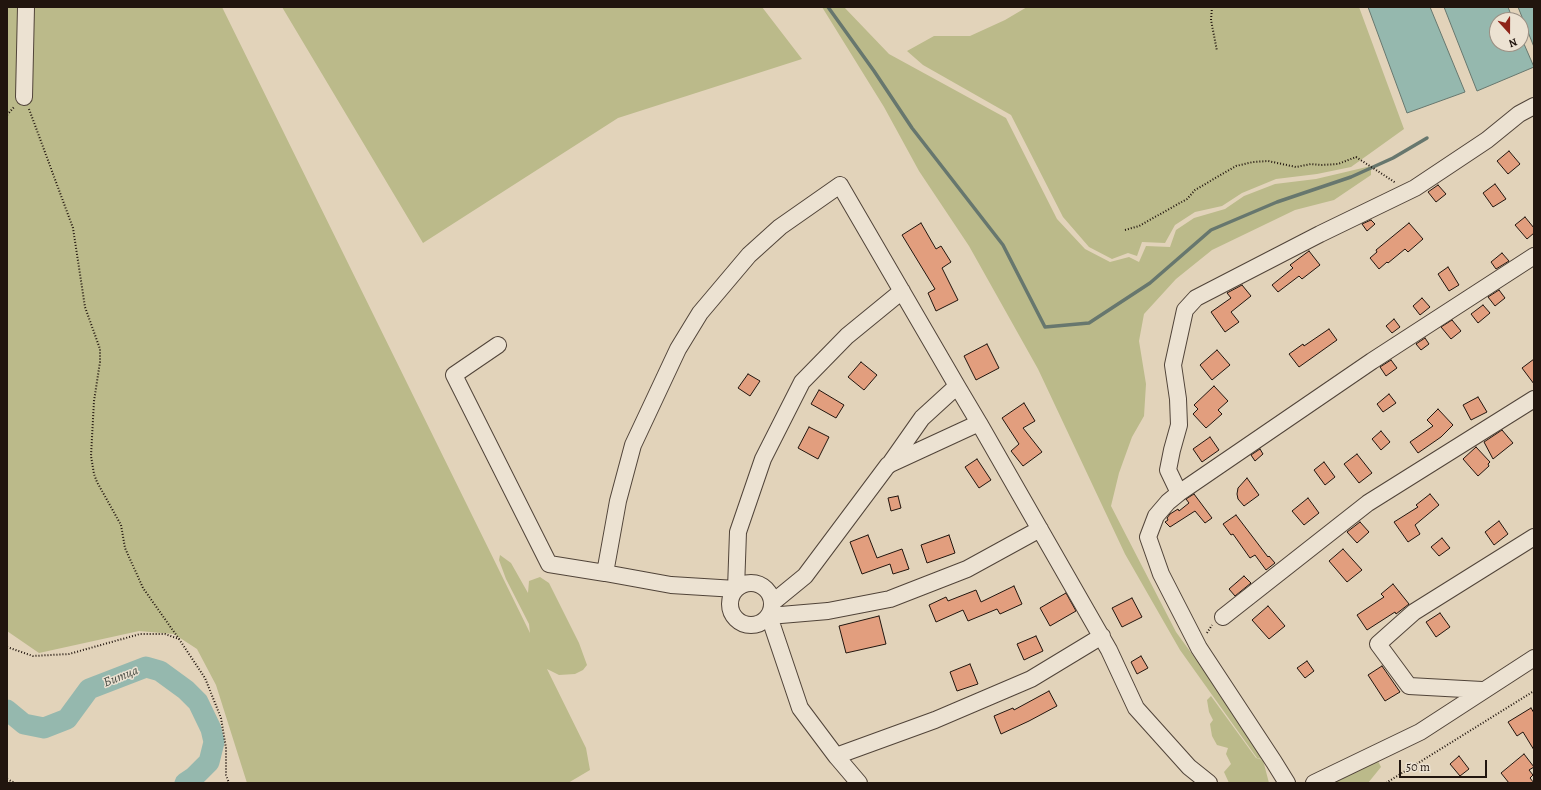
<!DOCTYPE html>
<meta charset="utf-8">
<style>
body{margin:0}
#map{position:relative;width:1541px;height:790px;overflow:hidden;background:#e2d3ba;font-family:Alegreya,serif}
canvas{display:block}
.frame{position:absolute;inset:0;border:8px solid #21150e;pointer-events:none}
.north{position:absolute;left:1489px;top:12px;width:40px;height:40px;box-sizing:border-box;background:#ece2d2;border:1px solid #9b9084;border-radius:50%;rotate:159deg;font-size:11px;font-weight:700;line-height:16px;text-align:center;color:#21150e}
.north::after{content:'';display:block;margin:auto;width:14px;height:18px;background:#8f2418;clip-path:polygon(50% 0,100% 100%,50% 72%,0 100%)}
.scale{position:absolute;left:1399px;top:760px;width:88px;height:18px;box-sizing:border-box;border:2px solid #21150e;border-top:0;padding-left:5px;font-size:12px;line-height:14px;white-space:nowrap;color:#21150e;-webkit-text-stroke:3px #ece2d2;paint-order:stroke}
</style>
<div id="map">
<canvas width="1541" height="790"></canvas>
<div class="frame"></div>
<div class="north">N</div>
<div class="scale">50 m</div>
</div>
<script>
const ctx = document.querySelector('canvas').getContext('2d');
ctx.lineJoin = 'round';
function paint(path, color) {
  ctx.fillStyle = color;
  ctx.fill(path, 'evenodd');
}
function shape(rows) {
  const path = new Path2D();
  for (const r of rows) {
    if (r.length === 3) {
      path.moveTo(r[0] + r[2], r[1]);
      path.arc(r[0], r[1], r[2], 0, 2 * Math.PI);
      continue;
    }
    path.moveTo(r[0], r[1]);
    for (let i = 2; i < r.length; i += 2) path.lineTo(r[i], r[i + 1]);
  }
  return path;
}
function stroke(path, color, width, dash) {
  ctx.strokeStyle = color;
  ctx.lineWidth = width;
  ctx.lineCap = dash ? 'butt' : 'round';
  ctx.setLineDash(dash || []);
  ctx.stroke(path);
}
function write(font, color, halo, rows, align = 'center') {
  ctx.font = font + ' Alegreya,serif';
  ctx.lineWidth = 3;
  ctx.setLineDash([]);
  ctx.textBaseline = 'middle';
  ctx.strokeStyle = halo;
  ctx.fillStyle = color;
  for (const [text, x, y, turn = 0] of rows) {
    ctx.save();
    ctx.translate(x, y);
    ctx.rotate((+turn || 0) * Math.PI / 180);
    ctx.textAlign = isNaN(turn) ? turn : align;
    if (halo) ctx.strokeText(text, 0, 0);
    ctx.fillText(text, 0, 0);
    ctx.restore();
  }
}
const green = shape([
 [7,7,222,7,530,633,529,624,506,579,499,560,500,555,511,563,528,593,529,581,540,577,549,583,579,643,587,665,583,670,575,674,559,675,547,669,586,748,590,770,568,783,247,783,216,685,197,649,174,634,139,631,39,653,7,631],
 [282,7,762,7,802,59,618,118,423,243],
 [822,7,844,7,889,54,1006,118,1057,219,1085,249,1110,262,1129,257,1139,262,1146,246,1170,247,1176,230,1194,218,1225,209,1244,196,1275,184,1316,179,1371,166,1371,175,1334,200,1295,210,1212,250,1176,279,1144,314,1139,341,1146,384,1144,416,1132,437,1119,473,1111,506,1176,632,1265,754,1262,759,1257,758,1180,650,1125,554,1038,369,969,246,919,171,884,107],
 [1027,7,1359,7,1404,129,1351,167,1317,174,1276,179,1242,193,1222,206,1195,212,1175,225,1165,243,1142,242,1137,256,1128,253,1112,259,1089,247,1063,217,1011,115,923,65,907,51,934,36,970,36,1005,20],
 [1211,696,1256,758,1263,760,1269,783,1229,783,1224,772,1231,764,1226,754,1228,748,1217,745,1212,736,1210,724,1213,720,1209,712,1207,700],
 [1375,755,1381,767,1368,783,1324,783]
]);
const water = shape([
 [1368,7,1430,7,1465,92,1407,113,1368,7],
 [1444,7,1508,7,1513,20,1497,20,1497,44,1521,44,1521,37,1534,67,1477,91,1444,7],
 [1518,7,1534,7,1534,47,1518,7]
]);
const stream = shape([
 [828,7,874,71,912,128,1003,245,1045,327,1089,323,1150,283,1211,230,1277,202,1351,177,1393,158,1427,138]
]);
const river = shape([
 [7,710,24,724,44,728,67,719,89,689,146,667,160,671,186,690,198,702,211,729,214,742,209,762,194,777,185,783]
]);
const building = shape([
 [1509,151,1520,164,1508,174,1497,161,1509,151],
 [1495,184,1506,199,1493,207,1483,193,1495,184],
 [1438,185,1446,194,1436,202,1428,192,1438,185],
 [1525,217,1534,228,1534,233,1527,239,1515,225,1525,217],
 [1371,220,1375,224,1367,231,1362,224,1371,220],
 [921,223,936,249,941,246,951,262,942,268,958,300,936,311,928,293,935,289,902,235,921,223],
 [1409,223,1423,239,1408,252,1405,249,1388,263,1387,262,1379,269,1370,258,1377,252,1376,250,1409,223],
 [1309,251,1320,265,1302,279,1299,276,1278,292,1272,285,1293,268,1290,265,1309,251],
 [1502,253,1509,261,1496,269,1491,262,1502,253],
 [1448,267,1459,285,1449,291,1438,274,1448,267],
 [1242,285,1251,296,1231,312,1239,322,1225,332,1211,312,1231,298,1227,293,1242,285],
 [1499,290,1505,298,1495,306,1488,297,1499,290],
 [1422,298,1430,307,1420,315,1413,306,1422,298],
 [1483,305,1490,313,1478,323,1471,314,1483,305],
 [1394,319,1400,327,1392,333,1386,326,1394,319],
 [1452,320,1461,331,1451,339,1441,327,1452,320],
 [1329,329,1337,340,1299,367,1289,354,1303,344,1304,346,1329,329],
 [1425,338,1429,344,1421,350,1416,344,1425,338],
 [987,344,999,368,976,380,964,356,987,344],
 [1217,350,1230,365,1212,380,1200,365,1217,350],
 [1534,359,1534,384,1522,368,1534,359],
 [1391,360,1397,368,1386,376,1380,367,1391,360],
 [861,362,877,375,864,390,848,377,861,362],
 [748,374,760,381,750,396,738,388,748,374],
 [1214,386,1228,401,1218,410,1222,414,1206,428,1193,414,1198,409,1194,405,1214,386],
 [819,390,844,405,836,418,811,404,819,390],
 [1389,394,1396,403,1383,412,1377,404,1389,394],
 [1478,397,1487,412,1471,420,1463,405,1478,397],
 [1024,403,1035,421,1023,428,1042,452,1023,466,1011,451,1019,444,1002,418,1024,403],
 [1438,409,1453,425,1441,437,1418,453,1410,442,1433,426,1427,420,1438,409],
 [809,427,829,437,818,459,798,448,809,427],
 [1502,430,1513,443,1493,459,1484,442,1502,430],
 [1381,431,1390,442,1381,450,1372,439,1381,431],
 [1210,437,1219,450,1202,462,1193,449,1210,437],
 [1476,447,1490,462,1488,464,1489,466,1478,476,1463,459,1476,447],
 [1260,449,1263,454,1255,461,1251,455,1260,449],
 [1357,454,1372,473,1359,483,1344,464,1357,454],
 [977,459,991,480,979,488,965,467,977,459],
 [1324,462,1335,477,1325,485,1314,470,1324,462],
 [1247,478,1259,495,1244,506,1238,499,1237,494,1238,488,1247,478],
 [1194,494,1212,518,1205,523,1195,511,1170,527,1165,522,1168,520,1167,518,1170,514,1178,509,1179,511,1189,503,1186,499,1194,494],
 [1430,494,1439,505,1415,525,1420,534,1408,542,1394,522,1418,507,1416,505,1430,494],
 [898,496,901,508,891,511,888,498,898,496],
 [1308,498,1319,513,1304,525,1292,511,1308,498],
 [1236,515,1268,557,1269,556,1275,563,1266,570,1255,555,1250,558,1233,534,1231,535,1223,524,1236,515],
 [1499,521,1508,534,1494,545,1485,532,1499,521],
 [1360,522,1369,532,1357,543,1347,532,1360,522],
 [868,535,877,558,902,549,909,569,893,574,890,564,862,574,850,542,868,535],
 [949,535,955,553,927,563,921,545,949,535],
 [1442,538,1450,548,1439,556,1431,547,1442,538],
 [1343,549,1362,570,1347,582,1329,561,1343,549],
 [1244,576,1251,583,1235,596,1229,589,1244,576],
 [1393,584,1409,604,1396,614,1395,612,1367,630,1357,615,1384,597,1381,594,1393,584],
 [1014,586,1022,604,1000,614,997,609,968,621,963,610,936,622,929,605,946,597,948,601,976,590,981,602,1014,586],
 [1066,593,1076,611,1050,626,1040,608,1066,593],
 [1132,598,1142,617,1122,627,1112,608,1132,598],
 [1268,606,1285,626,1269,639,1252,620,1268,606],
 [1440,613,1450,627,1436,637,1426,622,1440,613],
 [879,616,886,644,846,653,839,626,879,616],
 [1036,636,1043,651,1024,660,1017,644,1036,636],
 [1141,656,1148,668,1137,674,1131,662,1141,656],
 [1307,661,1314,671,1305,678,1297,668,1307,661],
 [970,664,978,684,957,691,950,672,970,664],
 [1382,666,1400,692,1385,701,1368,675,1382,666],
 [1049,691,1057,706,1029,721,1001,734,994,716,1013,708,1014,710,1049,691],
 [1531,708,1534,713,1534,750,1523,732,1517,736,1508,722,1531,708],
 [1524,754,1534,767,1529,770,1533,775,1530,778,1534,783,1509,783,1501,773,1524,754],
 [1459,756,1469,769,1460,776,1450,764,1459,756]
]);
const path = shape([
 [1212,7,1211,20,1217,51],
 [29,109,73,228,85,307,100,349,100,362,94,401,91,456,94,474,97,482,121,525,125,548,143,588,179,639],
 [7,115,15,106],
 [1125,230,1139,226,1187,199,1195,190,1236,166,1253,162,1268,161,1296,167,1311,164,1321,165,1338,164,1356,157,1396,183],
 [1207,633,1212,625],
 [7,647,33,656,69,654,140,634,165,634,179,639,205,678,221,718,226,748,226,775,229,783],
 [7,779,15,783],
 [1386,783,1534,691]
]);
const minor = shape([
 [24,97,26,7],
 [498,345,454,375,549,564,605,573,618,501,633,445,678,349,700,313,749,255,780,227,840,185,957,386],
 [889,465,922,418,957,386,979,423],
 [1179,493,1168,470,1172,450,1179,425,1178,399,1173,365,1185,310,1196,298,1320,234,1415,188,1487,140,1519,114,1534,106],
 [1040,529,967,569,890,599,828,611,769,616,800,708,836,756,935,720,1031,679,1102,636],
 [605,573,671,585,736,589,738,532,763,459,802,382,847,336,902,291],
 [751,604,21],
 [772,603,805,576,888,465,979,423,1109,650,1136,708,1189,767,1209,783],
 [1223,617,1368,503,1534,399],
 [1482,690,1409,686,1378,644,1414,612,1534,537],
 [836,756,859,783],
 [1287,783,1274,762,1199,648,1161,574,1148,537,1156,516,1168,502,1179,493,1372,361,1534,256],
 [1314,783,1420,732,1534,658]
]);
const waterNames = [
 ["Битца",121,677,-22]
];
paint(green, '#bbba8a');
paint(water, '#95b8ae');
stroke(water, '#67776e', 1);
stroke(stream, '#67776e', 3.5);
stroke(river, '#95b8ae', 21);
paint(building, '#e29e7e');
stroke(building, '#21150e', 1);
stroke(minor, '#514439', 18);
stroke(path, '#21150e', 2, [1, 2]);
stroke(minor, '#ece2d2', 16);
write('italic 13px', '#4a4e46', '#ece2d2', waterNames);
</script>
